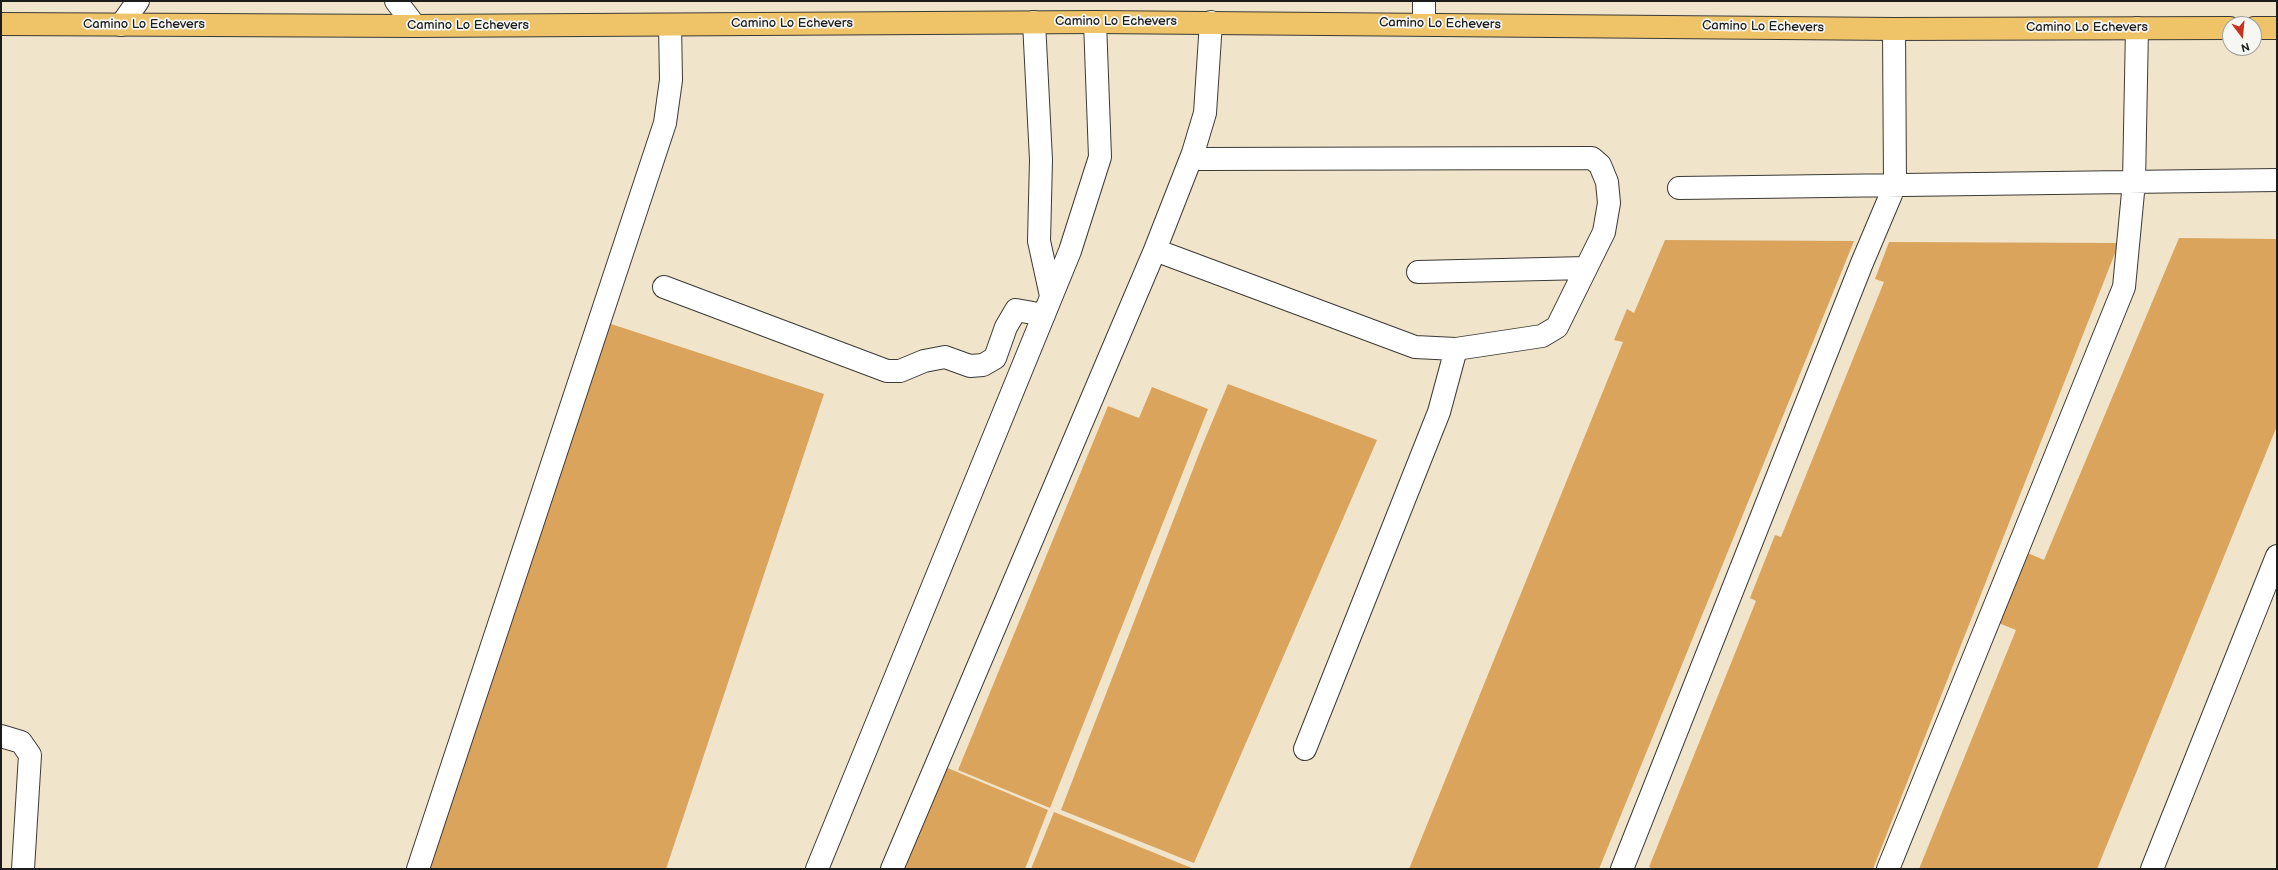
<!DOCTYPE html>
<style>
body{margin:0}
#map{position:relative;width:2278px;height:870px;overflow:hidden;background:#f0e4ca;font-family:"Balsamiq Sans",sans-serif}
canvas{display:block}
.frame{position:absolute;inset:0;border:2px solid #1c1c1c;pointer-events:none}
.north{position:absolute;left:2222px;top:16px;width:40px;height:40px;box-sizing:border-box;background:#f6f6f2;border:1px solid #9f9f9c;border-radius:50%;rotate:164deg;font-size:11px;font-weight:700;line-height:16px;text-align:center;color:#1c1c1c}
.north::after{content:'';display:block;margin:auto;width:14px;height:18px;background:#c8321e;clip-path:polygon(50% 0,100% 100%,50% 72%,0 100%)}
</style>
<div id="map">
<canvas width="2278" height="870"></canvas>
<div class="frame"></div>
<div class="north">N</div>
</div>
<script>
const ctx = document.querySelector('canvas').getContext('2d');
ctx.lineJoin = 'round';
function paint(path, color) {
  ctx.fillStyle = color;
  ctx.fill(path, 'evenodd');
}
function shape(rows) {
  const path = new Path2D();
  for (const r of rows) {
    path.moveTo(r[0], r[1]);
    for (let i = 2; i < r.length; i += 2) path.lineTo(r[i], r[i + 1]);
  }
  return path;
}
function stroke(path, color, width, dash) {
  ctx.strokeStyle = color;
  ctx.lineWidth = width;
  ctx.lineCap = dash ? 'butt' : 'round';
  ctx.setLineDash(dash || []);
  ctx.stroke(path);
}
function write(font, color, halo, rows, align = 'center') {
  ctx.font = font + ' "Balsamiq Sans",sans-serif';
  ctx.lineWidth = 3.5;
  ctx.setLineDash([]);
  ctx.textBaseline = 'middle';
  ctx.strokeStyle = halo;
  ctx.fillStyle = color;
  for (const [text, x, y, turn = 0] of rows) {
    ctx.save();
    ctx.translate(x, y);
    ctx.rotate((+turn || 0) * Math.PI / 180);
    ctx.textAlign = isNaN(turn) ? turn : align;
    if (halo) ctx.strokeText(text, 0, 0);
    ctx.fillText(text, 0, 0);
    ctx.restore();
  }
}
const building = shape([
 [2179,238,2277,239,2277,426,2097,869,1919,869,2016,630,1996,622,2023,551,2044,560],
 [1665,240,1854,241,1599,869,1409,869,1623,342,1614,340,1627,309,1634,313],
 [1889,242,2119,243,1873,869,1653,869,1649,867,1756,601,1750,598,1775,535,1781,537,1884,282,1875,279],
 [605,322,824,394,666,869,422,869],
 [1228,384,1377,440,1194,863,1061,810,1202,446],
 [1152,387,1208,409,1050,808,958,770,1108,406,1139,418],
 [938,764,1048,810,1025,869,897,869],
 [1054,812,1194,869,1031,869]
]);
const minor = shape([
 [396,1,415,26],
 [1034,22,1041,160,1039,241,1051,296],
 [1424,24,1424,1],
 [121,25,138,1],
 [1679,188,2277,180],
 [1155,250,1415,347,1456,349,1542,336,1557,327,1604,232,1609,203,1607,182,1600,165,1592,158,1200,159,1193,153,1205,113,1211,22],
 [1418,272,1586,268],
 [664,287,887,371,900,371,924,361,945,357,970,366,983,365,995,358,1006,327,1016,310,1044,315],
 [1,736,21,742,30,755,23,869],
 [1305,749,1439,412,1456,349],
 [418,869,665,123,671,80,670,25],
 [817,869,1070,251,1100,157,1095,22],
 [892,869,1155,250,1193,153],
 [1622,869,1862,263,1895,185,1894,29],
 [1888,869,2124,287,2134,182,2137,28],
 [2152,869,2277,556]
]);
const major = shape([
 [1,24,415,26,1095,22,1894,29,2230,28],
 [2254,28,2277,28]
]);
const streetNames = [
 ["Camino Lo Echevers",1116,22],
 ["Camino Lo Echevers",792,24],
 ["Camino Lo Echevers",1440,24,1],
 ["Camino Lo Echevers",144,25],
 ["Camino Lo Echevers",468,26],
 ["Camino Lo Echevers",1763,27,1],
 ["Camino Lo Echevers",2087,28]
];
paint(building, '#daa45d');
stroke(minor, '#3c3a36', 24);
stroke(major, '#3c3a36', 24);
stroke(minor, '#fff', 22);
stroke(major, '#efc469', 22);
write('13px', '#1c1c1c', '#f6f6f2', streetNames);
</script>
